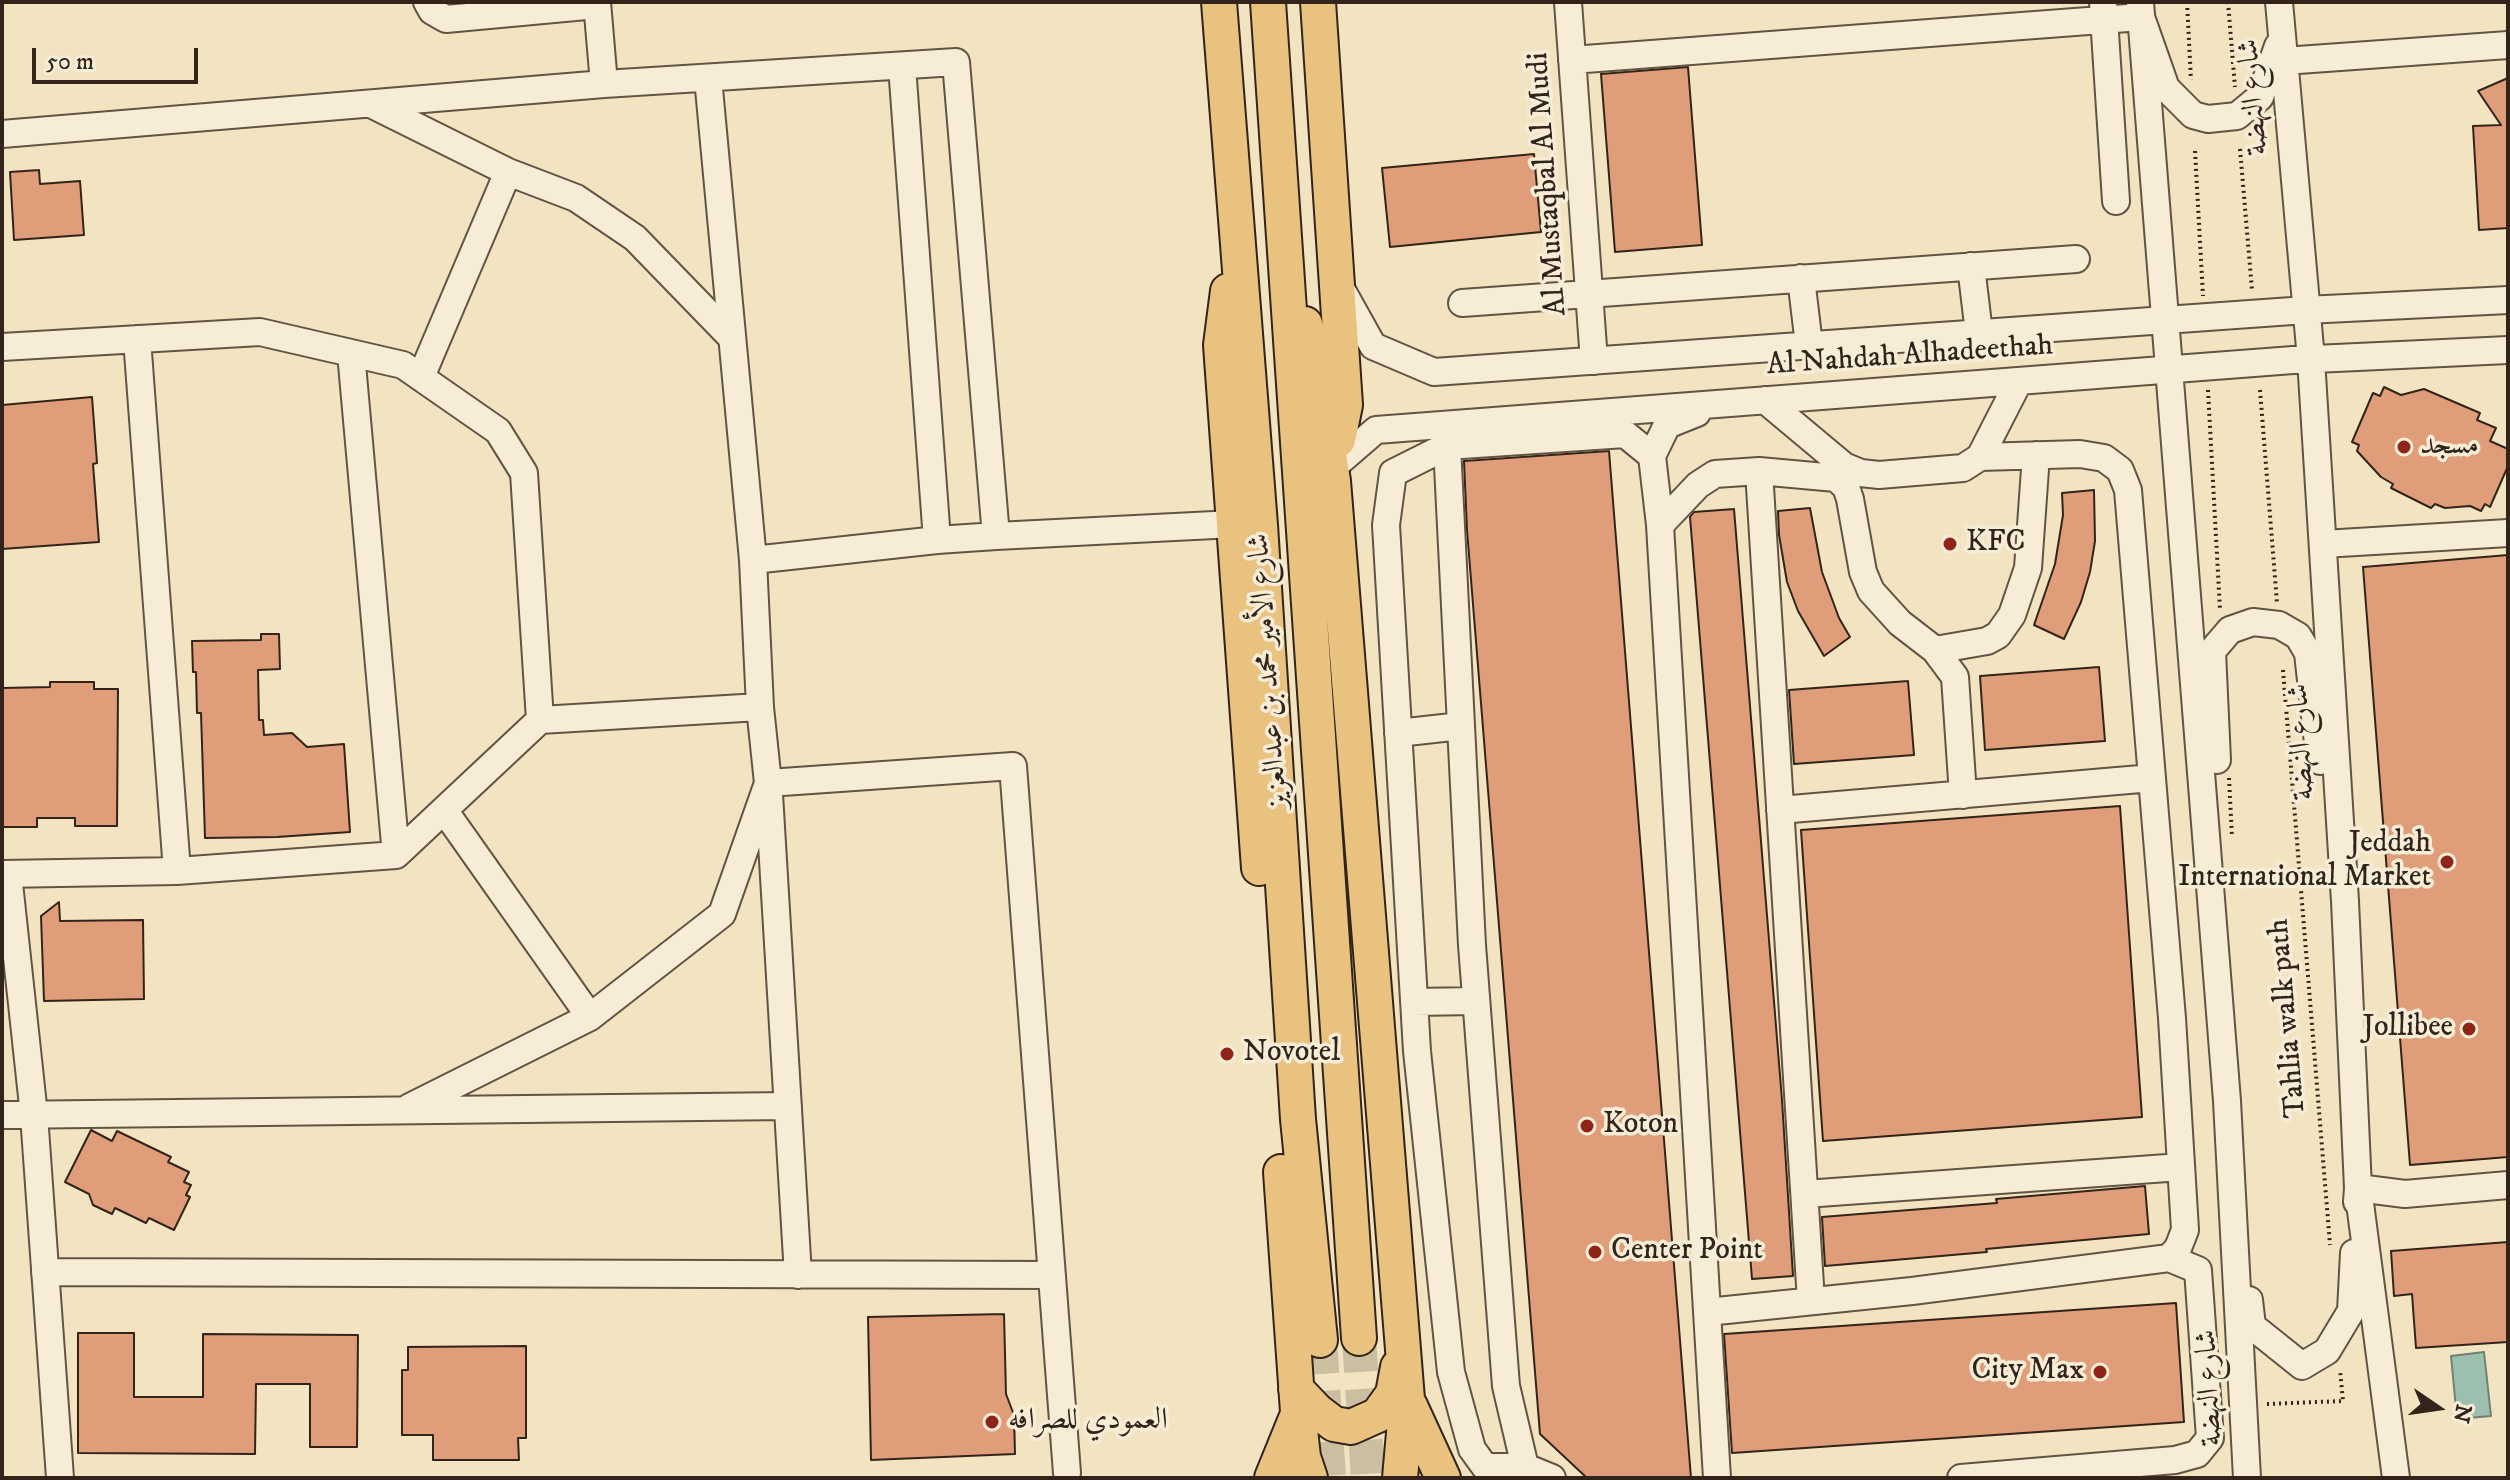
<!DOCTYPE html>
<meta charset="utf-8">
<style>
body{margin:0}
#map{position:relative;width:2510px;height:1480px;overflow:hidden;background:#f2e4c1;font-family:"IM FELL DW Pica",serif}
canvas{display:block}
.frame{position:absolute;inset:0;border:4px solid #32241a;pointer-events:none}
.north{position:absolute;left:2398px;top:1368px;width:80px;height:80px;-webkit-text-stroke:6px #f7edd7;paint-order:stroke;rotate:103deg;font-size:22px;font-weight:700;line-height:32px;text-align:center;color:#32241a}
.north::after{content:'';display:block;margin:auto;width:28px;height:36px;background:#32241a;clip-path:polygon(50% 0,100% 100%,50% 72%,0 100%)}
.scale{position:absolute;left:32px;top:48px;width:166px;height:36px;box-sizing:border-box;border:4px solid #32241a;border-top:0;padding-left:10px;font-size:24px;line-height:28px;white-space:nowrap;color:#32241a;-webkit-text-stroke:6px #f7edd7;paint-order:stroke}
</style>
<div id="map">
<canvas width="2510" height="1480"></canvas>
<div class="frame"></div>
<div class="north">N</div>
<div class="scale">50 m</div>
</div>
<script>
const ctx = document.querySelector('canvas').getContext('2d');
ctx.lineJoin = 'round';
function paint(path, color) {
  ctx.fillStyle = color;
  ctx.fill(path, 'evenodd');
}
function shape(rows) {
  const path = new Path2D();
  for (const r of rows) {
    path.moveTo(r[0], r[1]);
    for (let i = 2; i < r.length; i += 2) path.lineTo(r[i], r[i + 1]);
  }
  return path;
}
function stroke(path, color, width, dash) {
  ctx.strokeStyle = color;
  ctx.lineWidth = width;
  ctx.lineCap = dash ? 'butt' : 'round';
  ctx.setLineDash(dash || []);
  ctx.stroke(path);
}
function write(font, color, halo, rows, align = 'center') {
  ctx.font = font + ' "IM FELL DW Pica",Amiri,serif';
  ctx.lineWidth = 7;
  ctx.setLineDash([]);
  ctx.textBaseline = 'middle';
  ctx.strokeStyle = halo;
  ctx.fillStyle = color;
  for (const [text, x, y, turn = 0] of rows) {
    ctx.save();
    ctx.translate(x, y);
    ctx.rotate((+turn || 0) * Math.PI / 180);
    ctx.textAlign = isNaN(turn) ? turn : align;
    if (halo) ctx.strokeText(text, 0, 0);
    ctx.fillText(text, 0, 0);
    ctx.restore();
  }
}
const water = shape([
 [2484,1352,2491,1416,2457,1419,2451,1356,2484,1352]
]);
const building = shape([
 [1688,67,1702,245,1615,252,1601,74,1688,67],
 [2508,78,2508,228,2479,230,2473,126,2501,125,2478,91,2508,78],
 [1534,154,1541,232,1390,247,1382,168,1534,154],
 [39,170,40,184,80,181,84,235,14,240,10,172,39,170],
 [2384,387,2401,395,2424,389,2480,413,2477,420,2496,428,2490,441,2508,449,2508,466,2490,507,2485,504,2481,511,2470,506,2445,508,2435,504,2431,508,2391,488,2393,484,2381,477,2357,451,2359,445,2352,442,2373,393,2380,396,2384,387],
 [92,397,97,463,93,464,99,542,2,549,2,405,92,397],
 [1609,451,1691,1478,1587,1478,1540,1434,1467,530,1464,461,1609,451],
 [2094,490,2095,541,2090,572,2081,602,2064,639,2034,625,2055,564,2063,515,2062,493,2094,490],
 [1810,508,1822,572,1839,618,1850,637,1824,656,1798,611,1787,582,1779,535,1778,511,1810,508],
 [1734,509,1782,1100,1793,1276,1752,1279,1690,517,1694,512,1734,509],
 [2508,555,2508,1157,2410,1165,2363,567,2508,555],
 [261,634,279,634,280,669,258,670,259,720,263,720,264,735,292,733,307,747,344,744,350,832,277,837,205,838,201,713,197,713,196,672,193,672,192,641,261,640,261,634],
 [2099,667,2105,741,1985,750,1980,676,2099,667],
 [1908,681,1914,755,1794,764,1789,690,1908,681],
 [50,682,94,682,94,689,118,689,117,826,75,826,75,818,37,818,37,827,2,827,2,688,50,687,50,682],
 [2120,806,2142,1117,1823,1141,1801,830,2120,806],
 [59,902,60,921,143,920,144,999,44,1001,41,916,59,902],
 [91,1130,112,1141,117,1131,171,1157,168,1162,189,1172,184,1182,191,1185,186,1195,190,1197,174,1230,149,1218,146,1223,115,1208,112,1214,93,1205,89,1194,65,1182,91,1130],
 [2145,1186,2149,1234,1986,1249,1987,1252,1825,1266,1822,1217,1997,1203,1996,1199,2145,1186],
 [2508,1242,2508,1342,2416,1348,2412,1294,2394,1296,2391,1251,2508,1242],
 [2176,1303,2184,1422,1732,1453,1724,1334,2176,1303],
 [1004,1314,1006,1394,1014,1415,1015,1454,871,1460,868,1317,1004,1314],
 [78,1333,134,1333,134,1397,203,1397,203,1334,358,1335,357,1447,310,1447,310,1384,256,1384,255,1454,78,1453,78,1333],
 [526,1346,526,1438,518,1438,519,1460,433,1460,433,1435,402,1435,402,1370,408,1370,408,1347,526,1346]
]);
const majorTunnel = shape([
 [1359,1338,1368,1478],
 [1320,1340,1329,1478]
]);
const path = shape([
 [2187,2,2191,80],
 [2228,2,2235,87],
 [2240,149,2252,290],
 [2195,151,2203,296],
 [2208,390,2220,610],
 [2260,390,2277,603],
 [2283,670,2330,1245],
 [2229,778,2232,837],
 [2267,1404,2343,1401,2340,1370]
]);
const minor = shape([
 [427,2,432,11,446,19,597,5],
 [597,2,604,84,956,62,996,536,937,540,753,560,760,707,768,783,1013,766,1067,1473],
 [1568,2,1594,361],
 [2103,2,2116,201],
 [2140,2,2227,1101,2247,1478],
 [2279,2,2311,359,2345,901,2358,1188,2396,1478],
 [1572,60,2141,17,2166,88,2193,115,2208,119,2237,116,2260,97,2278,46],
 [2284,61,2508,45],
 [902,66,937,540],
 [708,78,753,560],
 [371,104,508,172,576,198,635,238,732,338],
 [2,134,604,84],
 [1971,266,1979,333],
 [1801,278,1809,345],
 [1339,285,1373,346,1434,372,2306,310,2508,300],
 [1462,303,2076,259],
 [137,339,177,871],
 [2,347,260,332,403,365,498,431,524,473,540,720,760,707],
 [351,353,396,855],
 [421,377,508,172],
 [1765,400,1844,466,1861,473,1879,475,1963,468,1980,457,2019,381],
 [1697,413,1667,425,1652,456,1660,525,1717,1478],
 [1447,446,1625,434,1652,456],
 [1844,466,1836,478,1846,487,1850,499,1863,572,1871,591,1900,623,1935,650,1955,677,1963,795],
 [1332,468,1376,430,2293,360,2508,350],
 [1759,471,1811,1301],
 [1660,525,1698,485,1715,474,1759,471,1836,478],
 [996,536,1234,524],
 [2323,544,2508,533],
 [1935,650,1987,641,1998,635,2012,615,2028,568,2036,455],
 [1398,733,1461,726],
 [2217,760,2212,651,2230,630,2253,622,2279,625,2298,636,2308,653,2320,761],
 [769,794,798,1275],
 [444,810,590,1017],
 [1780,810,2152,778],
 [2,874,177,871,396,855,540,720],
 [8,874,34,1115,60,1478],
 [1414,1002,1476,1001],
 [410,1107,590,1017,722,914,768,783],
 [2,1115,788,1106],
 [1805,1194,2181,1167],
 [2357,1202,2358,1188,2405,1194,2508,1185],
 [45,1272,1052,1275],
 [2249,1300,2252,1326,2302,1366,2327,1351,2351,1311,2354,1253],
 [1707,1312,1912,1291,2169,1258,2178,1248,2185,1230,2172,1018,2128,490,2120,470,2104,458,2080,454,1980,457],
 [1525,1467,1506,1386,1472,945,1447,446,1393,473,1386,525,1417,1051,1451,1372,1472,1449,1485,1467,1525,1467,1552,1478],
 [1961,1478,2175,1460,2197,1454,2210,1438,2198,1270,2169,1258]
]);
const major = shape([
 [1219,2,1260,525,1298,1119,1320,1340],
 [1268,2,1359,1338],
 [1318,2,1345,405,1338,440],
 [1228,291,1221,345,1259,868],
 [1305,324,1318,382,1333,481,1407,1399,1400,1478],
 [1281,1172,1298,1412,1303,1457,1310,1478],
 [1296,1389,1317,1411,1334,1424,1351,1427,1378,1415,1393,1394,1398,1367],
 [1410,1406,1443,1478],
 [1272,1478,1296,1419]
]);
const markers = [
 [2404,447,8,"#8f2418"],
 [1950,544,8,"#8f2418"],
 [2447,862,8,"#8f2418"],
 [2469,1029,8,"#8f2418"],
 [1227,1054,8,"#8f2418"],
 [1587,1126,8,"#8f2418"],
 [1595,1252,8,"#8f2418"],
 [2100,1372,8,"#8f2418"],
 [992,1422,8,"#8f2418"]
];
const streetNames = [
 ["شارع النهضة",2255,97,-95],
 ["Al Mustaqbal Al Mudi",1549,184,-94],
 ["Al Nahdah Alhadeethah",1910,357,-4],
 ["شارع الأمير محمد بن عبدالعزيز",1270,671,-94],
 ["شارع النهضة",2303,742,-93],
 ["Tahlia walk path",2289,1018,-95],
 ["شارع النهضة",2211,1388,-93]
];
const poiNames = [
 ["مسجد",2420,447],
 ["KFC",1966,544],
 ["Jeddah",2431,845,"right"],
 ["International Market",2431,879,"right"],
 ["Jollibee",2453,1029,"right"],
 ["Novotel",1243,1054],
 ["Koton",1603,1126],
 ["Center Point",1611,1252],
 ["City Max",2084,1372,"right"],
 ["العمودي للصرافه",1008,1422]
];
paint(water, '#9cbfaf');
stroke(water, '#728173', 2);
paint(building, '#df9d79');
stroke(building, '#32241a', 2);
stroke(majorTunnel, '#ccbea0', 34, [34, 17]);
stroke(minor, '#625444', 30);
stroke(major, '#32241a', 38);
stroke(path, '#32241a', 4, [2, 4]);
stroke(minor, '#f7edd7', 26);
stroke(major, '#e9c280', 34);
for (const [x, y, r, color] of markers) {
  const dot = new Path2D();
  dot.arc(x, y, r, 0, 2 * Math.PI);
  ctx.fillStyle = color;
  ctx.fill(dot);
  stroke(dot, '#f7edd7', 3);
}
write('30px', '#32241a', '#f7edd7', streetNames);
write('30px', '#32241a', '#f7edd7', poiNames, 'left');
</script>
